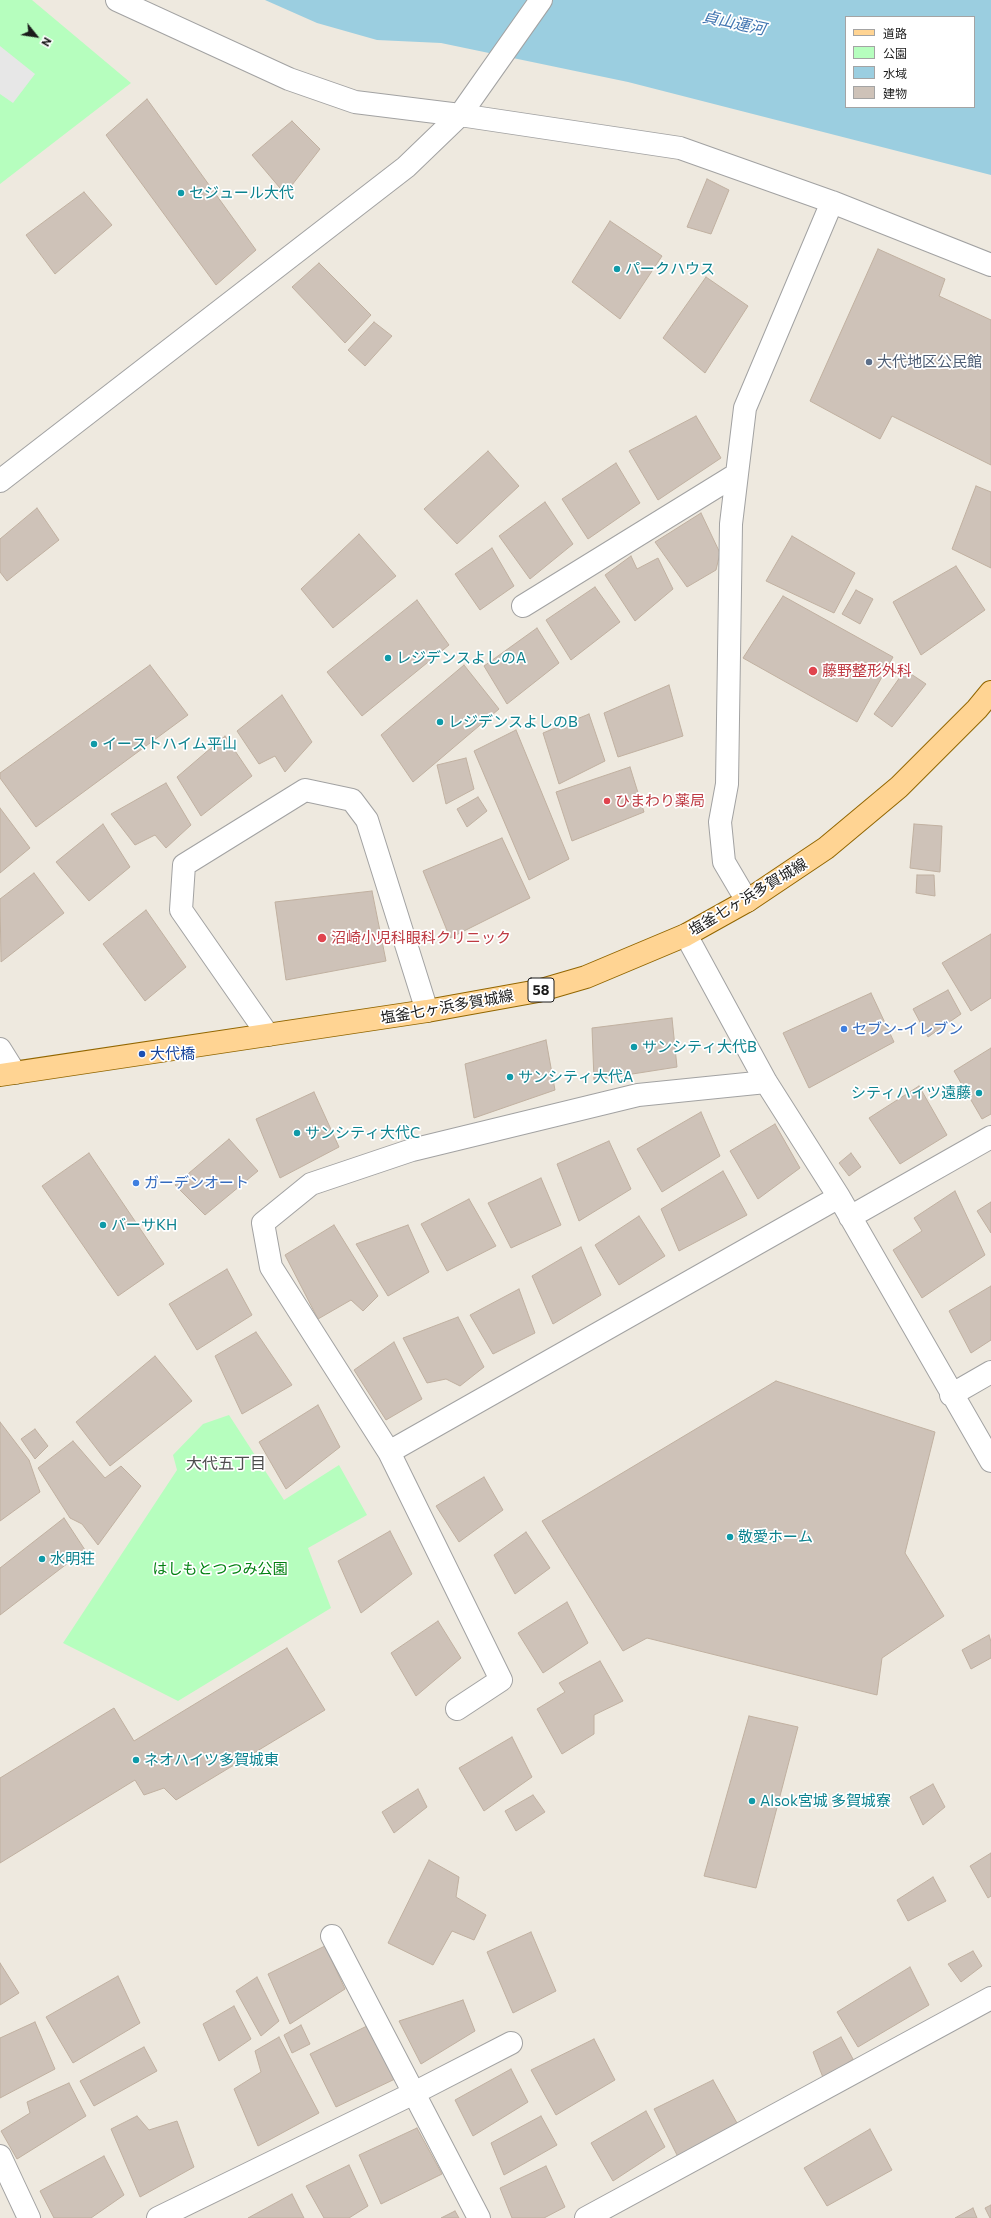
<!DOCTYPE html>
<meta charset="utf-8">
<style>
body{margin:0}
#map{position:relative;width:991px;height:2218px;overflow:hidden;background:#eee9df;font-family:Commissioner,"Noto Sans JP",sans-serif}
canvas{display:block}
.legend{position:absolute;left:845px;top:16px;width:130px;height:92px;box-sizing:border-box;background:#fff;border:1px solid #a4a4a4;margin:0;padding:5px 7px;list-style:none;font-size:12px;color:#1b1b1b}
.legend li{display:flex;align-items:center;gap:8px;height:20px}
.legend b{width:20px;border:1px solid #a4a4a4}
.north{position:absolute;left:16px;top:16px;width:40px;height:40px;-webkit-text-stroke:3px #fff;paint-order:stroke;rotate:120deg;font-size:11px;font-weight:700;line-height:16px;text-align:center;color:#1b1b1b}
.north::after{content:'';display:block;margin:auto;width:14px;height:18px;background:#1b1b1b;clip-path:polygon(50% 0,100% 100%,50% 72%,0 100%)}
</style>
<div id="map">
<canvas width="991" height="2218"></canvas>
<ul class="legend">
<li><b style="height:5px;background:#ffd493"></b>道路</li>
<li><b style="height:11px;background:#b6febe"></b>公園</li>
<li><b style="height:11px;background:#9bcee0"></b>水域</li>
<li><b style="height:11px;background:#cec2b8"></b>建物</li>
</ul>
<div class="north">N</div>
</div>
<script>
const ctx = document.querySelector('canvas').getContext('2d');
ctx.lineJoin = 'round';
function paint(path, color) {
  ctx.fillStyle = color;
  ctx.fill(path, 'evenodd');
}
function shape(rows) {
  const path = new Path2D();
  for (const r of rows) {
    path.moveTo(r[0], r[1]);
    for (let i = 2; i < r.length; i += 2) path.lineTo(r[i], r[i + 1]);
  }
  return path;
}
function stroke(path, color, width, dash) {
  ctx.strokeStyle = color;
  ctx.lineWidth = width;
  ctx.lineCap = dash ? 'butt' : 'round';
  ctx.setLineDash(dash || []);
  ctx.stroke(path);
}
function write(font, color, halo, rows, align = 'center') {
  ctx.font = font + ' Commissioner,"Noto Sans JP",sans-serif';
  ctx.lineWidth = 3.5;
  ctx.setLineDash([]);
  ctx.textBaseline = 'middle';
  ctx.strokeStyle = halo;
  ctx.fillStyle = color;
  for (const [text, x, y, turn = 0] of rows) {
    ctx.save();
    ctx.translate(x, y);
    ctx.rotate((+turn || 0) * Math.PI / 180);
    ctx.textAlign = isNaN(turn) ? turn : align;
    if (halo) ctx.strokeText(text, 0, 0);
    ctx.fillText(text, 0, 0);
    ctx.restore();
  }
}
const park = shape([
 [0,0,32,0,131,83,0,184],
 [229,1415,284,1500,339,1465,367,1515,308,1548,331,1608,178,1701,63,1643,177,1470,173,1455,203,1424]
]);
const parking = shape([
 [0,46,35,74,13,103,0,94]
]);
const water = shape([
 [265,0,991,0,991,175,628,82,441,43,377,40,317,23],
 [846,17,974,17,974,107,846,107]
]);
const building = shape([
 [147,99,256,250,216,285,106,135,147,99],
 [292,121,320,149,285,194,252,155,292,121],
 [707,179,729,190,711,234,687,227,707,179],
 [84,192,112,225,55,274,26,235,84,192],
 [610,221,662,256,620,319,572,282,610,221],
 [878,249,945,279,939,296,991,320,991,465,892,416,880,439,810,401,878,249],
 [319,263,371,315,345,343,292,287,319,263],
 [706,277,748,306,705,373,663,338,706,277],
 [374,322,392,336,365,366,348,350,374,322],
 [696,416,721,458,658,500,629,451,696,416],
 [488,451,519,486,457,544,424,509,488,451],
 [616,463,640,503,588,539,562,499,616,463],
 [976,486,991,492,991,568,952,549,976,486],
 [545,502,573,544,530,579,499,536,545,502],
 [37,508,59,540,7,581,0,572,0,539,37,508],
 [701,513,720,553,716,570,687,587,655,542,701,513],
 [359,534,396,576,333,628,301,589,359,534],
 [792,536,855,573,834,613,766,581,792,536],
 [492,548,514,586,480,610,455,574,492,548],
 [631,556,637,569,658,558,673,589,635,621,605,575,631,556],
 [956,566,985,610,921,655,893,602,956,566],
 [595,587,620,622,571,660,546,620,595,587],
 [856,590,873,599,860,624,842,614,856,590],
 [783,596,893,657,857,722,743,658,783,596],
 [417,600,449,645,362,716,327,672,417,600],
 [537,628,559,663,507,704,484,666,537,628],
 [150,665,188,715,36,827,0,778,0,773,150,665],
 [464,665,499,709,413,782,381,735,464,665],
 [905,670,926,684,892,727,874,714,905,670],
 [669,685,683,736,618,757,604,713,669,685],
 [282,695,312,742,285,772,275,756,259,764,237,731,282,695],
 [589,714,605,761,559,784,543,733,589,714],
 [516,730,569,859,529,880,474,751,516,730],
 [225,736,252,776,201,816,177,777,225,736],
 [466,758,474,789,446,804,437,765,466,758],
 [630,767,644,812,572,841,556,792,630,767],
 [166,783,191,825,166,848,155,835,135,845,111,814,166,783],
 [478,797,487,811,467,827,457,809,478,797],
 [0,808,30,848,0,873,0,808],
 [103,824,130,867,89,901,56,862,103,824],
 [914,824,942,826,940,872,910,868,914,824],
 [502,838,530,898,450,938,423,871,502,838],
 [34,873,64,913,1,962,0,899,34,873],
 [917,875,934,875,935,896,916,893,917,875],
 [372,891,386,961,286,980,275,902,372,891],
 [146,910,186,967,145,1001,103,944,146,910],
 [991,934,991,998,971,1011,942,963,991,934],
 [948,990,961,1014,928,1037,913,1009,948,990],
 [871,993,894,1042,809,1088,783,1033,871,993],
 [672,1018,677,1067,594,1080,592,1028,672,1018],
 [546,1040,555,1090,474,1118,465,1064,546,1040],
 [991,1048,991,1114,982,1119,954,1071,991,1048],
 [919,1086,947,1135,900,1164,869,1118,919,1086],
 [314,1092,339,1147,280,1178,256,1119,314,1092],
 [701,1112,720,1156,662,1192,637,1149,701,1112],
 [775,1124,800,1168,758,1199,730,1151,775,1124],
 [229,1139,258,1171,205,1215,175,1185,229,1139],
 [609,1141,631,1189,579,1221,557,1164,609,1141],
 [89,1153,164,1264,118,1296,42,1186,89,1153],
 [851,1153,861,1167,849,1176,839,1163,851,1153],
 [723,1171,747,1215,679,1251,661,1209,723,1171],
 [541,1178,561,1225,511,1248,488,1203,541,1178],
 [955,1191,985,1255,922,1298,893,1250,922,1231,914,1218,955,1191],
 [469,1199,496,1246,447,1271,421,1224,469,1199],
 [991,1202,991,1233,977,1211,991,1202],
 [639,1216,665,1256,619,1285,595,1245,639,1216],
 [334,1225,378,1296,363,1311,351,1300,318,1319,285,1255,334,1225],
 [408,1225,429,1272,388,1296,356,1244,408,1225],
 [581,1247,601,1295,553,1324,532,1276,581,1247],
 [227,1269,252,1315,197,1350,169,1304,227,1269],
 [991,1286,991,1340,971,1353,949,1311,991,1286],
 [519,1289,535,1333,493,1354,470,1315,519,1289],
 [458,1317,484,1367,460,1386,446,1379,427,1383,403,1338,458,1317],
 [256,1332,292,1385,242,1414,215,1356,256,1332],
 [394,1342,422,1399,386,1420,354,1370,394,1342],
 [155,1356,192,1401,110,1466,76,1422,155,1356],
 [776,1381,935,1432,905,1553,944,1616,882,1658,877,1695,647,1638,623,1651,542,1521,776,1381],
 [318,1405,340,1447,286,1489,259,1442,318,1405],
 [0,1422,29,1460,40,1492,0,1521,0,1422],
 [35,1429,48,1446,35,1459,21,1439,35,1429],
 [73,1441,105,1478,121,1466,141,1486,98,1545,82,1524,70,1518,38,1468,73,1441],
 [484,1477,503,1510,459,1542,436,1506,484,1477],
 [64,1518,85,1550,0,1615,0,1568,64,1518],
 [390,1531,412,1574,361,1613,338,1561,390,1531],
 [526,1532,550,1568,515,1594,494,1555,526,1532],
 [567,1602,588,1643,543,1673,518,1633,567,1602],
 [438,1621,461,1658,416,1696,391,1653,438,1621],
 [989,1635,991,1642,991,1658,971,1669,962,1650,989,1635],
 [287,1648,325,1710,176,1800,164,1788,144,1795,135,1780,0,1863,0,1778,114,1708,134,1741,287,1648],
 [600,1661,623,1701,594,1715,594,1734,562,1754,537,1709,565,1692,559,1683,600,1661],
 [749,1716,798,1727,756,1888,704,1876,749,1716],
 [512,1737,532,1777,484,1811,459,1768,512,1737],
 [933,1784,945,1807,923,1825,910,1797,933,1784],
 [418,1789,427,1807,394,1833,382,1812,418,1789],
 [533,1795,545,1812,516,1831,505,1811,533,1795],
 [991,1853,991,1896,988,1898,970,1866,991,1853],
 [429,1860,459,1877,456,1897,486,1915,474,1940,452,1931,433,1965,388,1943,429,1860],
 [933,1877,946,1901,908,1921,897,1900,933,1877],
 [531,1932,556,1991,513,2013,487,1952,531,1932],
 [325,1946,345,1989,290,2024,268,1974,325,1946],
 [973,1951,982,1966,961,1982,948,1964,973,1951],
 [0,1963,19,1993,0,2005,0,1963],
 [910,1967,929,2005,858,2047,837,2012,910,1967],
 [118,1976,140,2023,73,2063,46,2017,118,1976],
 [257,1977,279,2021,261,2036,236,1991,257,1977],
 [463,2000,475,2031,421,2064,399,2021,463,2000],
 [234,2006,251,2039,219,2061,203,2024,234,2006],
 [35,2022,55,2069,0,2098,0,2038,35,2022],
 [301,2025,310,2044,292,2053,284,2035,301,2025],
 [367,2026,395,2079,336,2107,310,2054,367,2026],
 [279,2037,319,2113,258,2146,234,2089,261,2072,255,2051,279,2037],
 [841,2037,853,2059,824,2080,813,2052,841,2037],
 [594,2039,615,2080,556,2115,531,2070,594,2039],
 [144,2047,157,2071,94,2106,80,2081,144,2047],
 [511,2069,528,2102,473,2136,455,2100,511,2069],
 [713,2080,737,2123,678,2157,654,2109,713,2080],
 [69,2083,86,2116,17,2159,1,2131,30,2113,27,2102,69,2083],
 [646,2111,665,2147,613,2181,591,2143,646,2111],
 [137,2116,149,2130,177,2121,194,2167,140,2197,111,2129,137,2116],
 [541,2116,557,2145,504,2175,491,2143,541,2116],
 [417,2128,442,2174,381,2204,359,2155,417,2128],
 [870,2129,892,2170,827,2206,804,2168,870,2129],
 [104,2156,124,2195,91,2218,54,2218,40,2191,104,2156],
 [349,2165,368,2206,349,2218,324,2218,306,2186,349,2165],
 [546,2166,565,2207,544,2218,512,2218,500,2188,546,2166],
 [292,2194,304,2218,248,2218,292,2194],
 [991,2205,991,2218,990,2218,985,2208,991,2205],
 [973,2208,977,2218,955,2218,973,2208],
 [455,2211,459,2218,441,2218,455,2211]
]);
const street = shape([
 [117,0,289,79,355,102,460,115,680,148,832,202,991,265],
 [0,481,406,167,460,115,541,0],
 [523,606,737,474],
 [747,901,724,862,720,822,727,784,731,524,737,474,745,408,832,202],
 [686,935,766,1082,839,1197,389,1452,271,1267,263,1223,311,1184,412,1150,638,1095,766,1082],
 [268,1035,181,910,184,865,305,790,352,800,367,820,427,1011],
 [0,1049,15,1073],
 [839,1197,991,1461],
 [850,1217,991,1137],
 [951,1395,991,1372],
 [389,1452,501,1680,457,1709],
 [332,1936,479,2218],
 [0,2156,29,2218],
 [158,2218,414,2093,511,2043],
 [586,2218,991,1998]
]);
const primary = shape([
 [0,1075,427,1011,538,991,586,977,686,935,747,901,826,848,899,787,977,709,991,692]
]);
const markers = [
 [181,193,4,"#0f9aa8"],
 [617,269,4,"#0f9aa8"],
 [869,362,4,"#5c6f8a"],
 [388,658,4,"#0f9aa8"],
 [813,671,5,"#e0444e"],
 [440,722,4,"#0f9aa8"],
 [94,744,4,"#0f9aa8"],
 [607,801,4,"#e0444e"],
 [322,938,5,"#e0444e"],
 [844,1029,4,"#3f7fe0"],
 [634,1047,4,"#0f9aa8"],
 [142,1054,4,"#1a4fb4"],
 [510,1077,4,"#0f9aa8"],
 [979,1093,4,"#0f9aa8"],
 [297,1133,4,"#0f9aa8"],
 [136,1183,4,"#3f7fe0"],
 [103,1225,4,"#0f9aa8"],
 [730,1537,4,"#0f9aa8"],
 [42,1559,4,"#0f9aa8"],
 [136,1760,4,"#0f9aa8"],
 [752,1801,4,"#0f9aa8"]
];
const shields = [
 [541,990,26]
];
const shieldNames = [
 ["58",541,990]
];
const cultureNames = [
 ["セジュール大代",189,193],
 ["パークハウス",625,269],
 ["レジデンスよしのA",396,658],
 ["レジデンスよしのB",448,722],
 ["イーストハイム平山",102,744],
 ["サンシティ大代B",642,1047],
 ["サンシティ大代A",518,1077],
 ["シティハイツ遠藤",971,1093,"right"],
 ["サンシティ大代C",305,1133],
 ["バーサKH",111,1225],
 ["敬愛ホーム",738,1537],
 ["水明荘",50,1559],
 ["ネオハイツ多賀城東",144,1760],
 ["Alsok宮城 多賀城寮",760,1801]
];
const serviceNames = [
 ["大代地区公民館",877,362]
];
const healthNames = [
 ["藤野整形外科",822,671],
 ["ひまわり薬局",615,801],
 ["沼崎小児科眼科クリニック",331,938]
];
const streetNames = [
 ["塩釜七ヶ浜多賀城線",748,897,-31],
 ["塩釜七ヶ浜多賀城線",447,1007,-10]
];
const shopNames = [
 ["セブン-イレブン",852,1029],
 ["ガーデンオート",144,1183]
];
const transitNames = [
 ["大代橋",150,1054]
];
const parkNames = [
 ["はしもとつつみ公園",220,1569]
];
const waterNames = [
 ["貞山運河",734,23,12]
];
const neighbourhoodNames = [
 ["大代五丁目",226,1464]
];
paint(park, '#b6febe');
paint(parking, '#e7e7e7');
paint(water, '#9bcee0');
paint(building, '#cec2b8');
stroke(building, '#c0b0a0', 1);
stroke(street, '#a2a2a2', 24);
stroke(primary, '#926600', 24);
stroke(street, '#fff', 22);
stroke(primary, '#ffd493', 22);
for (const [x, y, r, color] of markers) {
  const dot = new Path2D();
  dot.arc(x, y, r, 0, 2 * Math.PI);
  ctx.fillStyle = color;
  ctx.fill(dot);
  stroke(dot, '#fff', 1.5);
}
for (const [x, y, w] of shields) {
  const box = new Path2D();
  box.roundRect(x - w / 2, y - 12, w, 24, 3);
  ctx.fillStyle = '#fff';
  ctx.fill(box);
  stroke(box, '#1b1b1b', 1);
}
write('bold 14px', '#1b1b1b', null, shieldNames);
write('15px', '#0d838f', '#fff', cultureNames, 'left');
write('15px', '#4e5e75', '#fff', serviceNames, 'left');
write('15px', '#be3a42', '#fff', healthNames, 'left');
write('15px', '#1b1b1b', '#fff', streetNames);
write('15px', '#366cbe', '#fff', shopNames, 'left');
write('15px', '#164399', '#fff', transitNames, 'left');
write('15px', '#028011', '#fff', parkNames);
write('italic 16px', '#4175b1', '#fff', waterNames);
write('16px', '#4e4e4e', '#fff', neighbourhoodNames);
</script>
